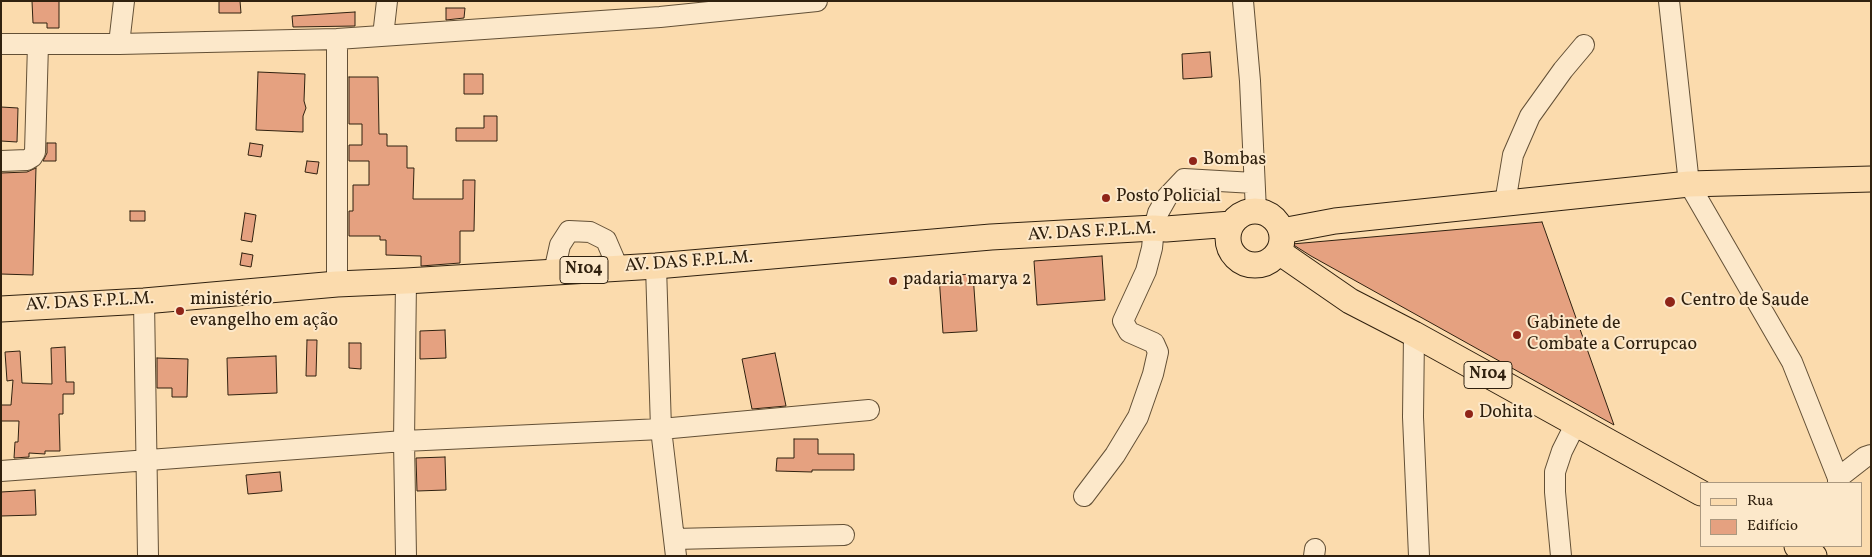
<!DOCTYPE html>
<meta charset="utf-8">
<style>
body{margin:0}
#map{position:relative;width:1872px;height:557px;overflow:hidden;background:#fbdbad;font-family:Vollkorn,serif}
canvas{display:block}
.frame{position:absolute;inset:0;border:2px solid #30210f;pointer-events:none}
.legend{position:absolute;left:1700px;top:482px;width:162px;height:65px;box-sizing:border-box;background:#fce8ca;border:1px solid #aa987f;margin:0;padding:6px 9px;list-style:none;font-size:15px;color:#30210f}
.legend li{display:flex;align-items:center;gap:10px;height:25px}
.legend b{width:25px;border:1px solid #aa987f}
</style>
<div id="map">
<canvas width="1872" height="557"></canvas>
<div class="frame"></div>
<ul class="legend">
<li><b style="height:6px;background:#fbdbad"></b>Rua</li>
<li><b style="height:14px;background:#e5a180"></b>Edifício</li>
</ul>
</div>
<script>
const ctx = document.querySelector('canvas').getContext('2d');
ctx.lineJoin = 'round';
function paint(path, color) {
  ctx.fillStyle = color;
  ctx.fill(path, 'evenodd');
}
function shape(rows) {
  const path = new Path2D();
  for (const r of rows) {
    if (r.length === 3) {
      path.moveTo(r[0] + r[2], r[1]);
      path.arc(r[0], r[1], r[2], 0, 2 * Math.PI);
      continue;
    }
    path.moveTo(r[0], r[1]);
    for (let i = 2; i < r.length; i += 2) path.lineTo(r[i], r[i + 1]);
  }
  return path;
}
function stroke(path, color, width, dash) {
  ctx.strokeStyle = color;
  ctx.lineWidth = width;
  ctx.lineCap = dash ? 'butt' : 'round';
  ctx.setLineDash(dash || []);
  ctx.stroke(path);
}
function write(font, color, halo, rows, align = 'center') {
  ctx.font = font + ' Vollkorn,serif';
  ctx.lineWidth = 4;
  ctx.setLineDash([]);
  ctx.textBaseline = 'middle';
  ctx.strokeStyle = halo;
  ctx.fillStyle = color;
  for (const [text, x, y, turn = 0] of rows) {
    ctx.save();
    ctx.translate(x, y);
    ctx.rotate((+turn || 0) * Math.PI / 180);
    ctx.textAlign = isNaN(turn) ? turn : align;
    if (halo) ctx.strokeText(text, 0, 0);
    ctx.fillText(text, 0, 0);
    ctx.restore();
  }
}
const building = shape([
 [32,1,59,1,59,28,47,28,47,23,33,23,32,1],
 [219,1,240,1,241,13,219,13,219,1],
 [446,8,465,8,464,18,446,20,446,8],
 [355,12,355,26,293,27,292,16,355,12],
 [1210,52,1212,77,1183,79,1182,54,1210,52],
 [258,72,305,74,304,101,306,108,303,116,303,132,256,130,258,72],
 [464,74,483,74,483,94,464,94,464,74],
 [349,77,378,77,379,134,387,134,387,146,407,146,407,168,414,168,413,199,463,199,463,180,475,180,474,231,460,231,460,263,421,266,421,256,386,255,386,240,380,240,380,236,349,236,349,211,353,211,353,185,369,185,369,161,349,161,349,145,362,145,362,124,349,124,349,77],
 [1,107,18,108,17,142,1,141,1,107],
 [484,116,497,116,497,141,456,141,456,128,484,128,484,116],
 [47,143,56,143,56,161,43,161,47,153,47,143],
 [250,143,263,145,261,157,248,155,250,143],
 [307,161,319,162,317,174,305,172,307,161],
 [36,168,33,275,1,274,1,173,27,172,36,168],
 [130,211,145,211,145,221,130,221,130,211],
 [245,213,256,215,252,242,241,240,245,213],
 [1542,222,1614,425,1311,256,1292,244,1542,222],
 [242,253,253,255,251,267,240,265,242,253],
 [1102,256,1105,300,1037,305,1034,261,1102,256],
 [973,274,977,331,943,333,939,276,973,274],
 [445,330,446,358,420,359,420,331,445,330],
 [307,340,317,340,316,376,306,376,307,340],
 [349,343,361,343,361,369,349,368,349,343],
 [65,347,66,382,74,382,74,394,63,394,63,414,59,414,60,451,45,451,45,454,29,453,29,457,14,458,15,442,18,442,19,421,1,421,1,405,11,405,13,380,7,381,5,352,20,351,22,383,52,384,51,348,65,347],
 [775,353,786,406,752,409,742,359,775,353],
 [276,356,277,393,228,395,227,358,276,356],
 [157,358,188,359,187,397,172,397,172,388,157,388,157,358],
 [794,439,818,439,818,454,854,454,854,470,812,470,812,472,776,471,777,458,794,458,794,439],
 [445,457,446,490,417,491,416,458,445,457],
 [280,472,282,491,248,494,246,475,280,472],
 [35,490,36,515,1,516,1,492,35,490]
]);
const minor = shape([
 [1243,1,1250,81,1256,211],
 [1669,1,1689,184,1792,362,1838,478,1838,483],
 [383,36,387,1],
 [337,39,337,284],
 [1,44,119,44,337,39,660,17,817,1],
 [119,44,124,1],
 [1,161,27,160,32,157,35,152,38,44],
 [1505,203,1513,155,1530,116,1563,70,1584,45],
 [656,266,661,429,676,556],
 [554,272,560,245,569,231,590,232,606,240,618,268],
 [144,301,148,556],
 [1414,334,1413,417,1419,556],
 [1,471,404,441,661,429,869,410],
 [1838,478,1865,457,1871,455],
 [1084,496,1115,455,1138,417,1153,374,1158,352,1154,343,1129,332,1123,321,1146,271,1152,248,1154,228,1158,213,1167,197,1184,179,1254,183],
 [674,539,844,535],
 [406,556,404,441,406,281],
 [1314,556,1315,549],
 [1561,556,1555,492,1555,472,1562,451,1576,423]
]);
const major = shape([
 [1255,238,27],
 [1282,231,1335,221,1689,184,1871,179],
 [1279,252,1350,301,1414,334,1701,493],
 [1,309,144,301,337,284,406,281,656,266,991,237,1154,228,1166,229,1232,224],
 [1797,546,1814,556]
]);
const markers = [
 [1193,161,5,"#8f2418"],
 [1106,198,5,"#8f2418"],
 [893,281,5,"#8f2418"],
 [1670,302,6,"#8f2418"],
 [180,311,5,"#8f2418"],
 [1517,335,5,"#8f2418"],
 [1469,414,5,"#8f2418"]
];
const shields = [
 [584,270,48],
 [1488,375,48]
];
const shieldNames = [
 ["N104",584,270],
 ["N104",1488,375]
];
const poiNames = [
 ["Bombas",1203,161],
 ["Posto Policial",1116,198],
 ["padaria marya 2",903,281],
 ["ministério",190,301],
 ["evangelho em ação",190,322],
 ["Centro de Saude",1681,302],
 ["Gabinete de",1527,325],
 ["Combate a Corrupcao",1527,346],
 ["Dohita",1479,414]
];
const streetNames = [
 ["AV. DAS F.P.L.M.",1092,233,-3],
 ["AV. DAS F.P.L.M.",689,263,-4],
 ["AV. DAS F.P.L.M.",90,303,-3]
];
paint(building, '#e5a180');
stroke(building, '#30210f', 1);
stroke(minor, '#635036', 22);
stroke(major, '#30210f', 27);
stroke(minor, '#fce8ca', 20);
stroke(major, '#fbdbad', 25);
for (const [x, y, r, color] of markers) {
  const dot = new Path2D();
  dot.arc(x, y, r, 0, 2 * Math.PI);
  ctx.fillStyle = color;
  ctx.fill(dot);
  stroke(dot, '#fce8ca', 2);
}
for (const [x, y, w] of shields) {
  const box = new Path2D();
  box.roundRect(x - w / 2, y - 13.5, w, 27, 4);
  ctx.fillStyle = '#fce8ca';
  ctx.fill(box);
  stroke(box, '#30210f', 1);
}
write('bold 16px', '#30210f', null, shieldNames);
write('18px', '#30210f', '#fce8ca', poiNames, 'left');
write('18px', '#30210f', '#fce8ca', streetNames);
</script>
